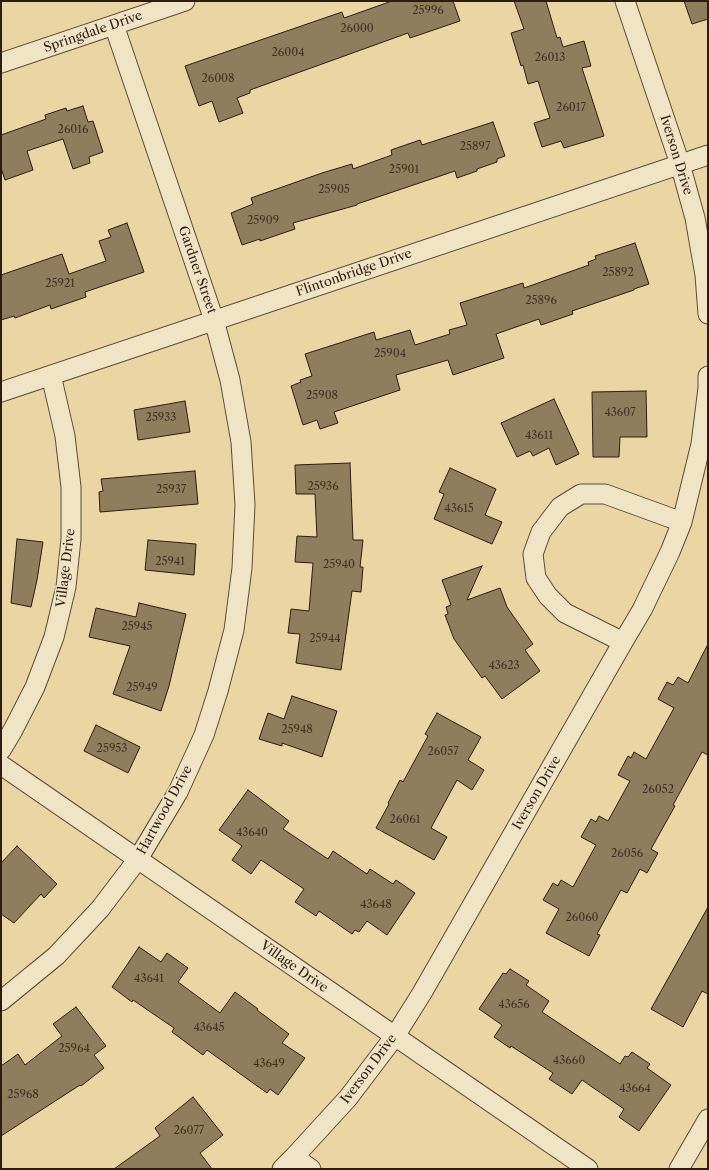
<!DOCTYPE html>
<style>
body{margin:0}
#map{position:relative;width:709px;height:1170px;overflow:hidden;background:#ead6a4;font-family:"Libre Caslon Text",serif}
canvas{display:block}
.frame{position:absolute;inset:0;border:2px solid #2e1c0f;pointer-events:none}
</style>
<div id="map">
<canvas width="709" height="1170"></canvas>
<div class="frame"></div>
</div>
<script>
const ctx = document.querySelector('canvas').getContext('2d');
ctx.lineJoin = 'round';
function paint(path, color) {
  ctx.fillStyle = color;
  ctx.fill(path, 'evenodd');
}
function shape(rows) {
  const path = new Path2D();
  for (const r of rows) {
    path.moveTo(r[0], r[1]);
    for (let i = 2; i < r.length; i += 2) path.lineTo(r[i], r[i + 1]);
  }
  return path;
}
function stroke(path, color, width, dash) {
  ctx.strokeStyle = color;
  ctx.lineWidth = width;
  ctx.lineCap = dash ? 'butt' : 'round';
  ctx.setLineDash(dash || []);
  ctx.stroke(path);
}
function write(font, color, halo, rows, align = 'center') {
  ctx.font = font + ' "Libre Caslon Text",serif';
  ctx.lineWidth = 3;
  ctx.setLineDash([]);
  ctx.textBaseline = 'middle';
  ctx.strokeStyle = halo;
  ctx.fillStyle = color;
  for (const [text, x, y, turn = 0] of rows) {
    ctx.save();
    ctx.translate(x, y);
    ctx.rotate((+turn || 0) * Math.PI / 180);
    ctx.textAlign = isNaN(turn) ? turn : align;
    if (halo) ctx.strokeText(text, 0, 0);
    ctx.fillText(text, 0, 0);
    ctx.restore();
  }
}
const building = shape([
 [392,1,453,1,460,21,410,38,408,33,250,90,250,93,237,98,243,113,219,122,212,101,199,106,185,66,342,12,344,18,392,1],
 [514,1,546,1,557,38,560,37,563,47,584,41,591,66,582,68,604,136,564,148,561,141,542,147,534,123,550,118,538,81,528,84,523,65,521,66,511,33,524,29,514,1],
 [684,1,708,1,708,19,692,24,684,1],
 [83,106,88,122,93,121,103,152,89,157,90,163,73,169,63,139,27,151,33,170,5,180,1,168,1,135,46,119,45,115,66,108,67,111,83,106],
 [493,122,505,156,497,159,497,162,477,169,477,171,457,178,455,171,357,204,357,205,293,223,295,229,260,241,260,239,242,245,231,213,253,204,251,198,322,173,352,164,353,169,392,155,391,150,420,140,422,145,493,122],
 [127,223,144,272,85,292,86,297,51,309,50,305,15,318,14,316,1,320,1,275,62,254,69,274,106,261,99,241,111,237,108,230,127,223],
 [635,243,649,284,634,289,634,290,572,311,573,314,541,325,539,319,496,334,504,358,453,375,448,360,396,375,400,390,334,412,338,423,320,429,317,420,303,425,291,386,301,382,300,380,312,376,305,354,374,332,376,340,410,330,415,345,450,334,449,330,467,325,460,303,523,283,524,288,589,265,588,262,596,259,595,256,635,243],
 [646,391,647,437,620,437,619,457,593,457,592,392,646,391],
 [554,399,579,454,556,465,549,448,533,456,530,451,517,457,501,423,554,399],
 [185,401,190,432,138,440,134,410,185,401],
 [350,463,353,540,363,540,360,567,363,567,361,592,352,591,341,670,296,663,300,634,288,633,291,609,309,611,313,563,295,562,297,536,317,537,315,494,296,494,295,465,350,463],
 [450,468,496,489,485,515,502,522,492,544,434,519,444,494,439,492,450,468],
 [195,471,198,504,100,512,99,492,103,491,101,479,195,471],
 [17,539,43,542,37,580,31,607,11,603,17,539],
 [148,540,196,544,194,575,145,570,148,540],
 [482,566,467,600,500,588,507,607,533,644,525,650,540,671,502,699,485,676,482,678,454,639,445,615,448,614,446,607,451,605,442,580,482,566],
 [139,603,186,614,169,686,161,711,113,694,130,646,89,637,96,608,136,617,139,603],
 [708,644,708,755,702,752,673,805,675,806,651,849,658,853,647,873,640,869,627,893,621,890,597,934,600,935,589,956,546,933,559,909,543,900,553,883,558,886,561,880,573,887,596,845,581,837,591,819,596,822,599,816,608,821,630,781,618,775,628,756,631,758,634,752,646,759,674,708,658,699,667,682,673,685,678,677,688,683,708,644],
 [292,696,337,711,322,757,282,743,282,746,259,739,268,713,284,719,292,696],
 [437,713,481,737,468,760,484,770,472,790,457,780,431,828,447,837,434,860,376,828,389,804,388,803,400,780,403,782,428,736,425,734,437,713],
 [96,725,140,747,128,773,84,751,96,725],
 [248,790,289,821,283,829,328,859,333,851,367,874,370,869,393,884,396,880,415,893,387,935,367,921,359,932,355,930,352,934,319,911,316,916,295,902,304,889,261,860,251,874,232,860,242,846,219,830,248,790],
 [17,846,57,884,44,898,41,894,14,923,1,914,1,863,17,846],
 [708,907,708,994,702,991,683,1027,651,1009,708,907],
 [139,947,161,962,167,953,188,968,178,982,220,1013,235,992,258,1009,257,1010,289,1034,282,1043,305,1058,278,1095,270,1089,267,1093,207,1050,203,1055,172,1032,174,1028,133,1000,132,1002,112,987,139,947],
 [510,969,529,981,526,985,549,1001,542,1012,620,1064,625,1056,628,1057,632,1052,650,1064,647,1068,671,1085,639,1131,619,1117,624,1109,582,1080,572,1094,549,1079,553,1073,511,1046,510,1048,494,1037,502,1025,479,1009,503,973,506,974,510,969],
 [76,1007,106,1046,94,1055,104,1068,81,1086,80,1085,1,1136,1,1066,18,1054,25,1065,62,1036,53,1024,76,1007],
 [193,1097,223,1135,200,1153,212,1169,114,1169,160,1136,155,1128,193,1097]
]);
const minor = shape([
 [625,1,680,164,695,218,705,275,708,314],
 [1,63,185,1],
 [1,392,708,155],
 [623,642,565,613,548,596,536,578,533,554,541,532,560,507,581,494,605,494,682,522],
 [1,750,13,730,35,687,54,637,66,587,71,539,71,487,65,436,51,375],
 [1,765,588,1169],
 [1,1001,56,956,100,909,138,859,178,792,204,735,218,691,234,630,242,568,245,505,241,442,230,380,214,320,114,25],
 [294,1157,311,1169],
 [282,1169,294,1157,348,1098,395,1036,422,993,623,642,642,610,670,552,682,522,701,444,708,388,708,376],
 [679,1169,708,1119]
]);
const numberNames = [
 ["25996",428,11],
 ["26000",357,29],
 ["26004",288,53],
 ["26013",550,58],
 ["26008",218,79],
 ["26017",571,108],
 ["26016",73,130],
 ["25897",475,147],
 ["25901",404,170],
 ["25905",334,190],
 ["25909",263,221],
 ["25892",618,273],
 ["25921",60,284],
 ["25896",541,301],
 ["25904",390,354],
 ["25908",322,396],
 ["43607",620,413],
 ["25933",161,418],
 ["43611",539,436],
 ["25936",323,487],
 ["25937",171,490],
 ["43615",459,509],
 ["25941",170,562],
 ["25940",339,565],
 ["25945",137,627],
 ["25944",325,639],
 ["43623",504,666],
 ["25949",142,688],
 ["25948",297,730],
 ["25953",112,749],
 ["26057",443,752],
 ["26052",658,790],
 ["26061",405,820],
 ["43640",252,833],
 ["26056",627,854],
 ["43648",376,905],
 ["26060",582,918],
 ["43641",149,979],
 ["43656",514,1005],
 ["43645",209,1028],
 ["25964",74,1049],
 ["43660",569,1061],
 ["43649",269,1064],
 ["43664",635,1089],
 ["25968",23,1095],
 ["26077",189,1131]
];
const streetNames = [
 ["Springdale Drive",93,32,-19],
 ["Iverson Drive",676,155,73],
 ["Gardner Street",197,270,71],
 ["Flintonbridge Drive",354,273,-19],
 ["Village Drive",66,568,-83],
 ["Iverson Drive",537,793,-60],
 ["Hartwood Drive",165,810,-61],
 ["Village Drive",294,967,35],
 ["Iverson Drive",369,1069,-53]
];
paint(building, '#907d5c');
stroke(building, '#2e1c0f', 1);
stroke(minor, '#5d4a34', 21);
stroke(minor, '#f1e4c4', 19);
write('11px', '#463422', null, numberNames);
write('13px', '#2e1c0f', '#f1e4c4', streetNames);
</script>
